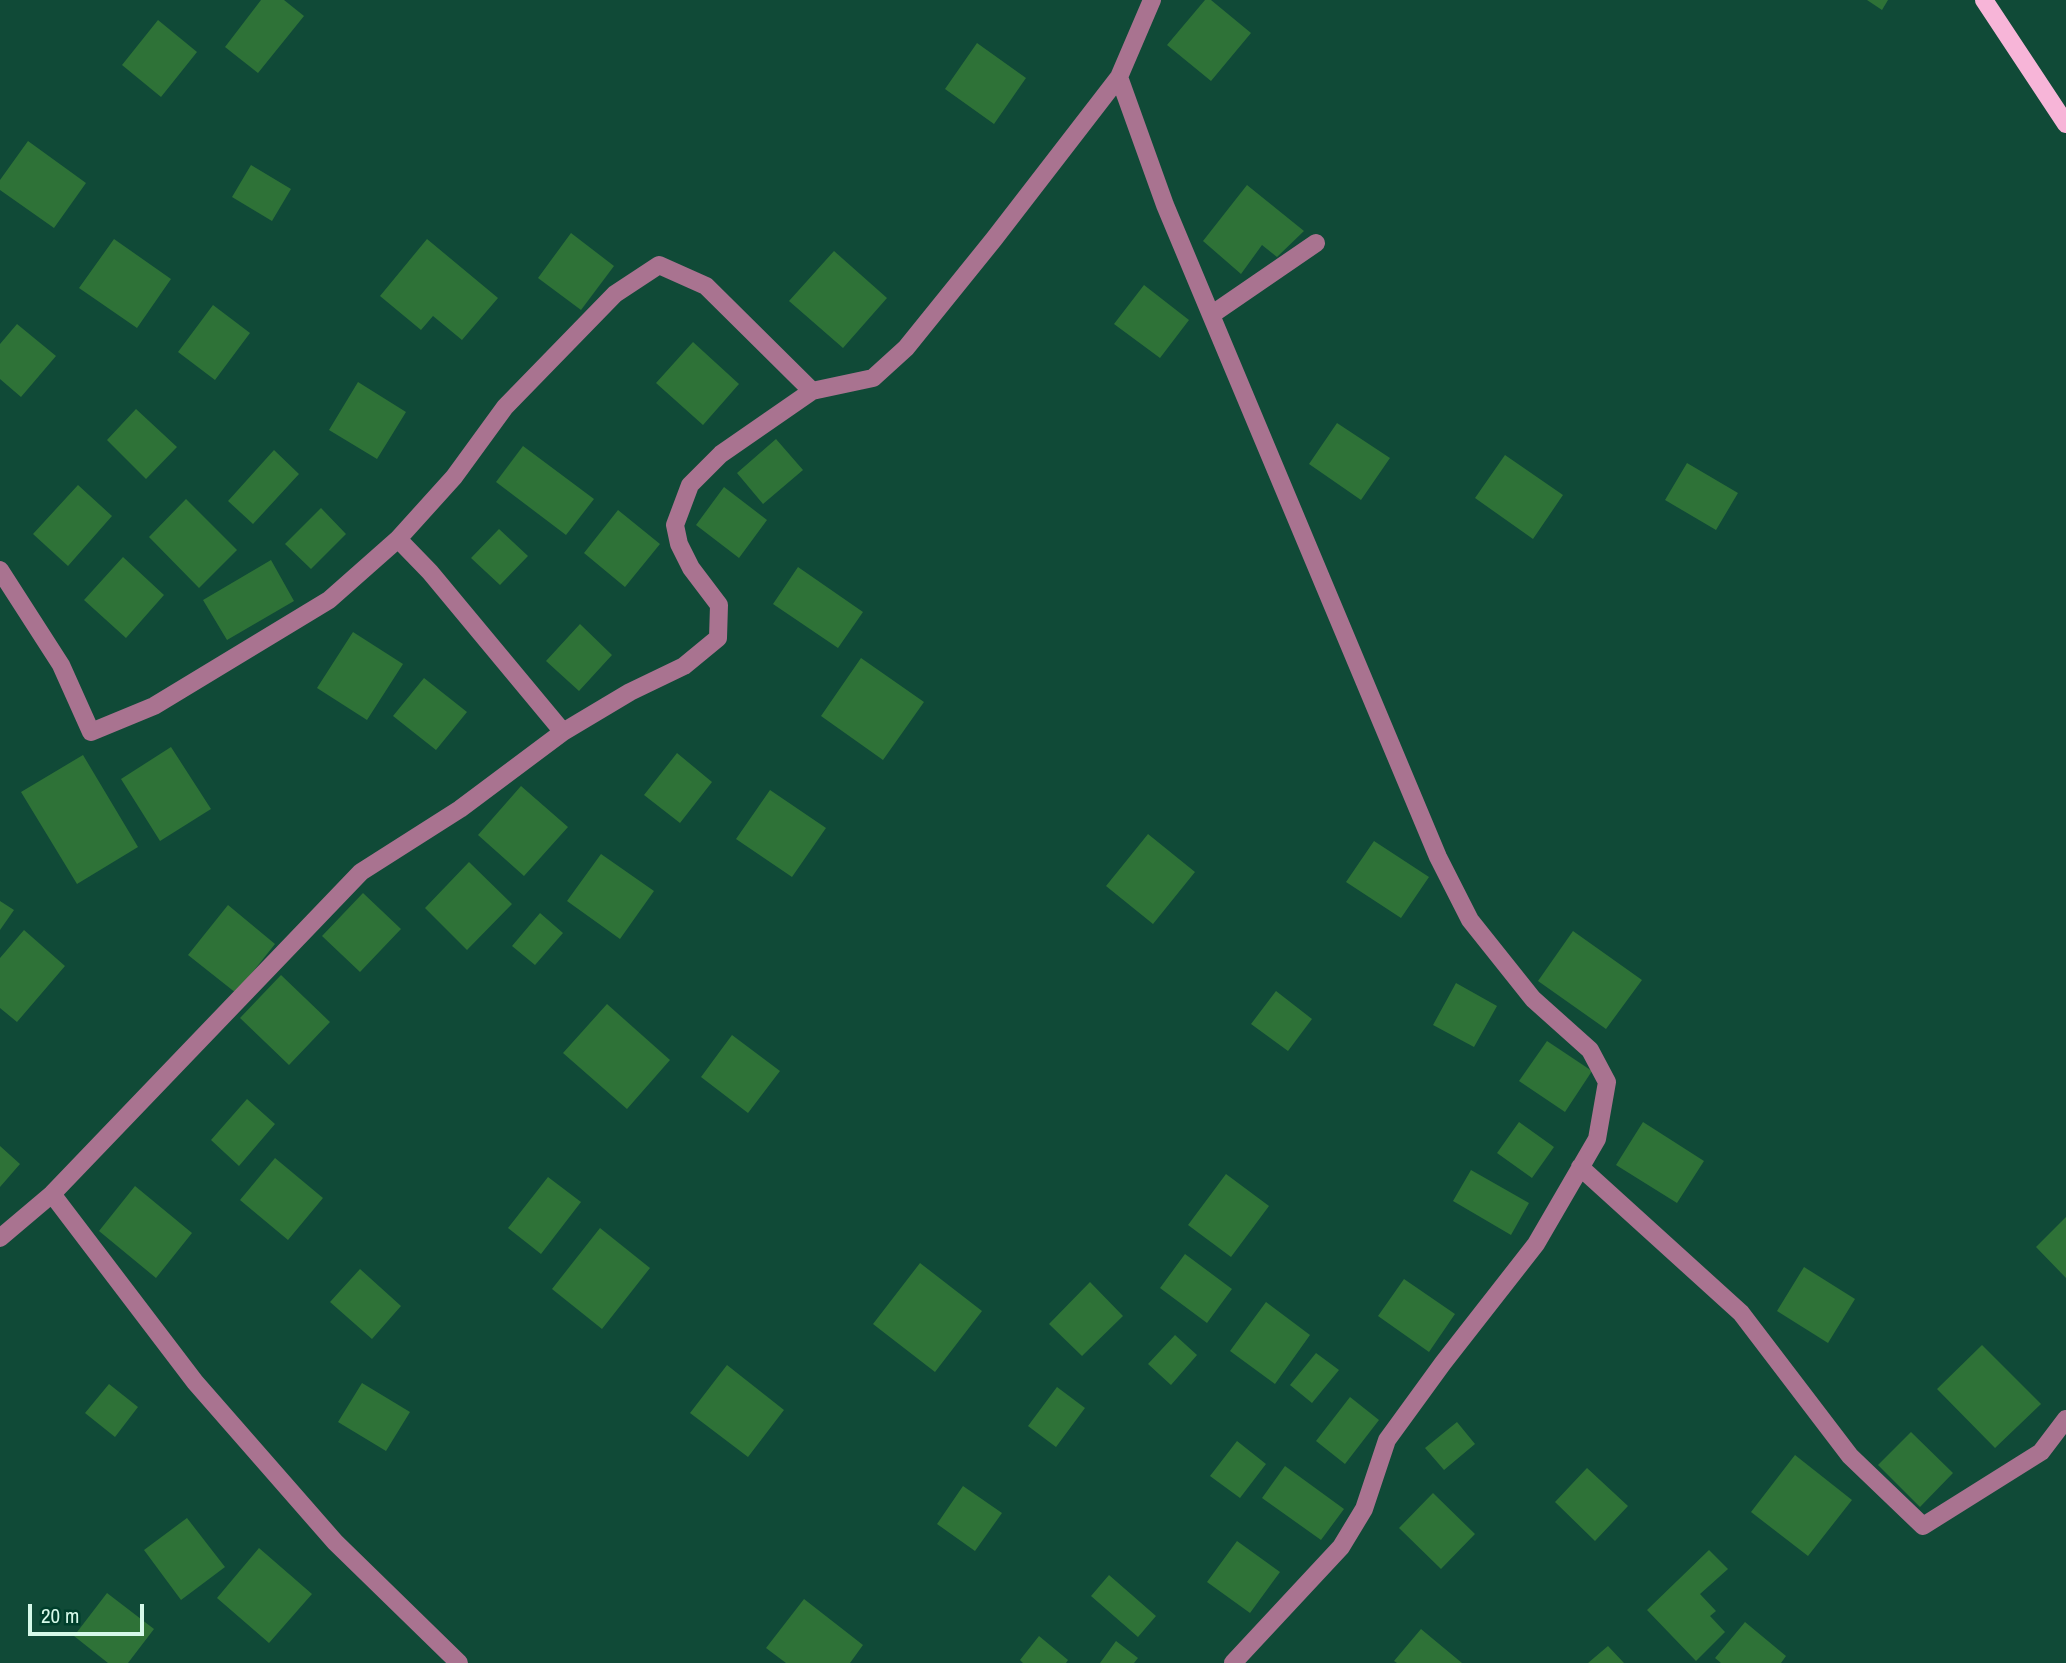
<!DOCTYPE html>
<style>
body{margin:0}
#map{position:relative;width:2066px;height:1663px;overflow:hidden;background:#104a37;font-family:"Archivo Narrow",sans-serif}
canvas{display:block}
.scale{position:absolute;left:28px;top:1604px;width:116px;height:32px;box-sizing:border-box;border:4px solid #d6f9e9;border-top:0;padding-left:9px;font-size:21px;line-height:24px;white-space:nowrap;color:#d6f9e9;-webkit-text-stroke:5px #003f2c;paint-order:stroke}
</style>
<div id="map">
<canvas width="2066" height="1663"></canvas>
<div class="scale">20 m</div>
</div>
<script>
const ctx = document.querySelector('canvas').getContext('2d');
ctx.lineJoin = 'round';
function paint(path, color) {
  ctx.fillStyle = color;
  ctx.fill(path, 'evenodd');
}
function shape(rows) {
  const path = new Path2D();
  for (const r of rows) {
    path.moveTo(r[0], r[1]);
    for (let i = 2; i < r.length; i += 2) path.lineTo(r[i], r[i + 1]);
  }
  return path;
}
function stroke(path, color, width, dash) {
  ctx.strokeStyle = color;
  ctx.lineWidth = width;
  ctx.lineCap = dash ? 'butt' : 'round';
  ctx.setLineDash(dash || []);
  ctx.stroke(path);
}
const building = shape([
 [261,0,284,0,304,16,258,73,225,47],
 [1205,0,1211,0,1251,33,1211,81,1167,45],
 [1867,0,1888,0,1882,10],
 [158,20,197,52,161,97,122,65],
 [977,43,1026,78,994,124,945,89],
 [28,141,86,183,54,228,0,190,0,180],
 [251,165,291,189,272,221,232,197],
 [1247,185,1304,231,1277,257,1262,245,1241,274,1203,241],
 [571,233,614,266,581,310,538,278],
 [114,239,171,279,137,328,79,288],
 [427,239,498,298,462,340,433,316,421,330,380,296],
 [834,251,887,298,843,348,789,301],
 [1144,285,1189,320,1160,358,1114,324],
 [213,305,250,333,215,380,178,352],
 [17,324,56,356,21,397,0,379,0,344],
 [693,342,739,384,703,425,656,383],
 [358,382,406,412,377,459,329,430],
 [136,409,177,447,146,479,107,440],
 [1337,423,1390,458,1361,500,1309,464],
 [776,439,803,470,763,504,737,473],
 [523,446,594,499,566,535,496,482],
 [274,450,299,474,253,524,228,501],
 [1505,455,1563,495,1533,539,1475,498],
 [1687,463,1738,493,1716,530,1665,500],
 [78,485,112,516,68,566,33,534],
 [724,487,767,520,739,558,696,525],
 [186,499,237,550,199,588,149,537],
 [321,508,346,534,311,569,285,544],
 [618,510,660,544,625,587,584,553],
 [499,529,528,556,500,585,471,558],
 [123,557,164,595,126,638,84,600],
 [271,560,294,601,227,640,203,600],
 [798,567,863,612,838,648,773,604],
 [580,624,612,655,579,691,546,661],
 [353,632,403,664,367,720,317,688],
 [861,658,924,702,883,760,821,716],
 [424,678,467,712,436,750,393,716],
 [171,747,211,809,160,841,121,779],
 [677,753,712,782,680,823,644,795],
 [83,755,138,847,77,884,21,792],
 [521,786,568,827,524,876,478,835],
 [770,790,826,828,792,877,736,839],
 [1148,834,1195,872,1153,924,1106,886],
 [1374,841,1429,877,1401,918,1346,882],
 [601,854,654,891,620,939,567,901],
 [469,862,512,904,467,950,425,908],
 [363,893,401,929,360,972,322,936],
 [0,901,14,910,0,930],
 [228,905,275,944,236,993,188,955],
 [540,913,563,933,535,965,512,946],
 [24,930,65,966,17,1022,0,1008,0,958],
 [1573,931,1642,980,1606,1029,1538,981],
 [281,975,330,1022,289,1065,240,1018],
 [1456,983,1497,1006,1474,1047,1433,1025],
 [1276,991,1312,1019,1288,1051,1251,1024],
 [607,1004,670,1060,627,1109,563,1053],
 [732,1035,780,1071,748,1113,701,1077],
 [1547,1041,1592,1071,1565,1112,1519,1081],
 [247,1099,275,1124,239,1166,211,1140],
 [1519,1122,1554,1147,1532,1178,1497,1153],
 [1643,1122,1704,1161,1677,1203,1616,1165],
 [0,1146,20,1164,0,1187],
 [275,1158,323,1198,288,1240,240,1200],
 [1471,1170,1529,1203,1511,1235,1453,1201],
 [1226,1174,1269,1206,1231,1257,1188,1225],
 [548,1177,581,1202,541,1254,508,1228],
 [135,1186,192,1233,156,1278,99,1231],
 [2066,1217,2066,1278,2036,1247],
 [600,1228,650,1268,602,1329,552,1289],
 [1185,1254,1232,1289,1207,1323,1160,1288],
 [920,1263,982,1311,935,1372,873,1324],
 [1804,1267,1855,1299,1828,1343,1777,1311],
 [360,1269,401,1306,372,1339,330,1302],
 [1404,1279,1455,1314,1429,1352,1378,1316],
 [1090,1282,1123,1316,1082,1356,1049,1324],
 [1266,1302,1310,1335,1275,1384,1230,1351],
 [1175,1335,1197,1355,1171,1385,1148,1364],
 [1982,1345,2041,1404,1995,1448,1937,1389],
 [1316,1353,1339,1370,1312,1403,1290,1385],
 [727,1365,784,1410,748,1457,690,1413],
 [362,1383,410,1412,386,1451,338,1422],
 [109,1384,138,1407,115,1437,85,1413],
 [1057,1387,1085,1408,1056,1447,1028,1426],
 [1350,1397,1379,1420,1345,1464,1316,1441],
 [1457,1422,1475,1444,1444,1470,1425,1448],
 [1911,1432,1953,1473,1920,1507,1878,1465],
 [1237,1441,1266,1464,1240,1498,1210,1476],
 [1795,1455,1852,1500,1808,1556,1751,1512],
 [1285,1466,1344,1509,1321,1540,1262,1498],
 [1587,1468,1628,1506,1595,1541,1555,1502],
 [963,1486,1002,1513,975,1551,937,1524],
 [1433,1493,1475,1534,1441,1569,1399,1528],
 [187,1518,225,1567,181,1600,144,1550],
 [1237,1541,1280,1572,1250,1613,1207,1582],
 [259,1548,312,1594,269,1643,217,1598],
 [1709,1550,1728,1569,1700,1594,1716,1611,1710,1616,1725,1632,1696,1661,1647,1610],
 [1109,1575,1156,1616,1138,1637,1091,1596],
 [107,1593,154,1629,128,1663,108,1663,74,1636],
 [804,1599,863,1645,850,1663,786,1663,766,1648],
 [1745,1622,1786,1656,1781,1663,1721,1663,1715,1658],
 [1421,1629,1462,1663,1397,1663,1394,1661],
 [1039,1636,1068,1660,1066,1663,1023,1663,1020,1660],
 [1116,1641,1138,1658,1134,1663,1100,1663],
 [1608,1646,1624,1663,1588,1663]
]);
const minor = shape([
 [1119,77,1165,205,1211,315],
 [398,539,454,477,505,407,615,294,659,265,706,286,812,391],
 [0,570,61,665,91,732,154,706,329,600,398,539,430,572,563,732],
 [1580,1167,1741,1313,1850,1456,1923,1526,2041,1452,2066,1419],
 [52,1194,195,1382,335,1542,459,1663],
 [0,1238,52,1194,361,872,460,809,563,732,630,692,684,666,718,638,719,605,691,568,679,544,675,525,690,485,721,454,812,391,873,378,906,348,994,239,1119,77,1152,0],
 [1233,1663,1341,1547,1364,1509,1387,1440,1443,1363,1536,1244,1597,1139,1607,1082,1590,1050,1533,999,1470,920,1438,857,1211,315,1316,243]
]);
const major = shape([
 [1984,0,2066,124]
]);
paint(building, '#2e7237');
stroke(minor, '#a97390', 18);
stroke(major, '#f7b5d8', 18);
</script>
